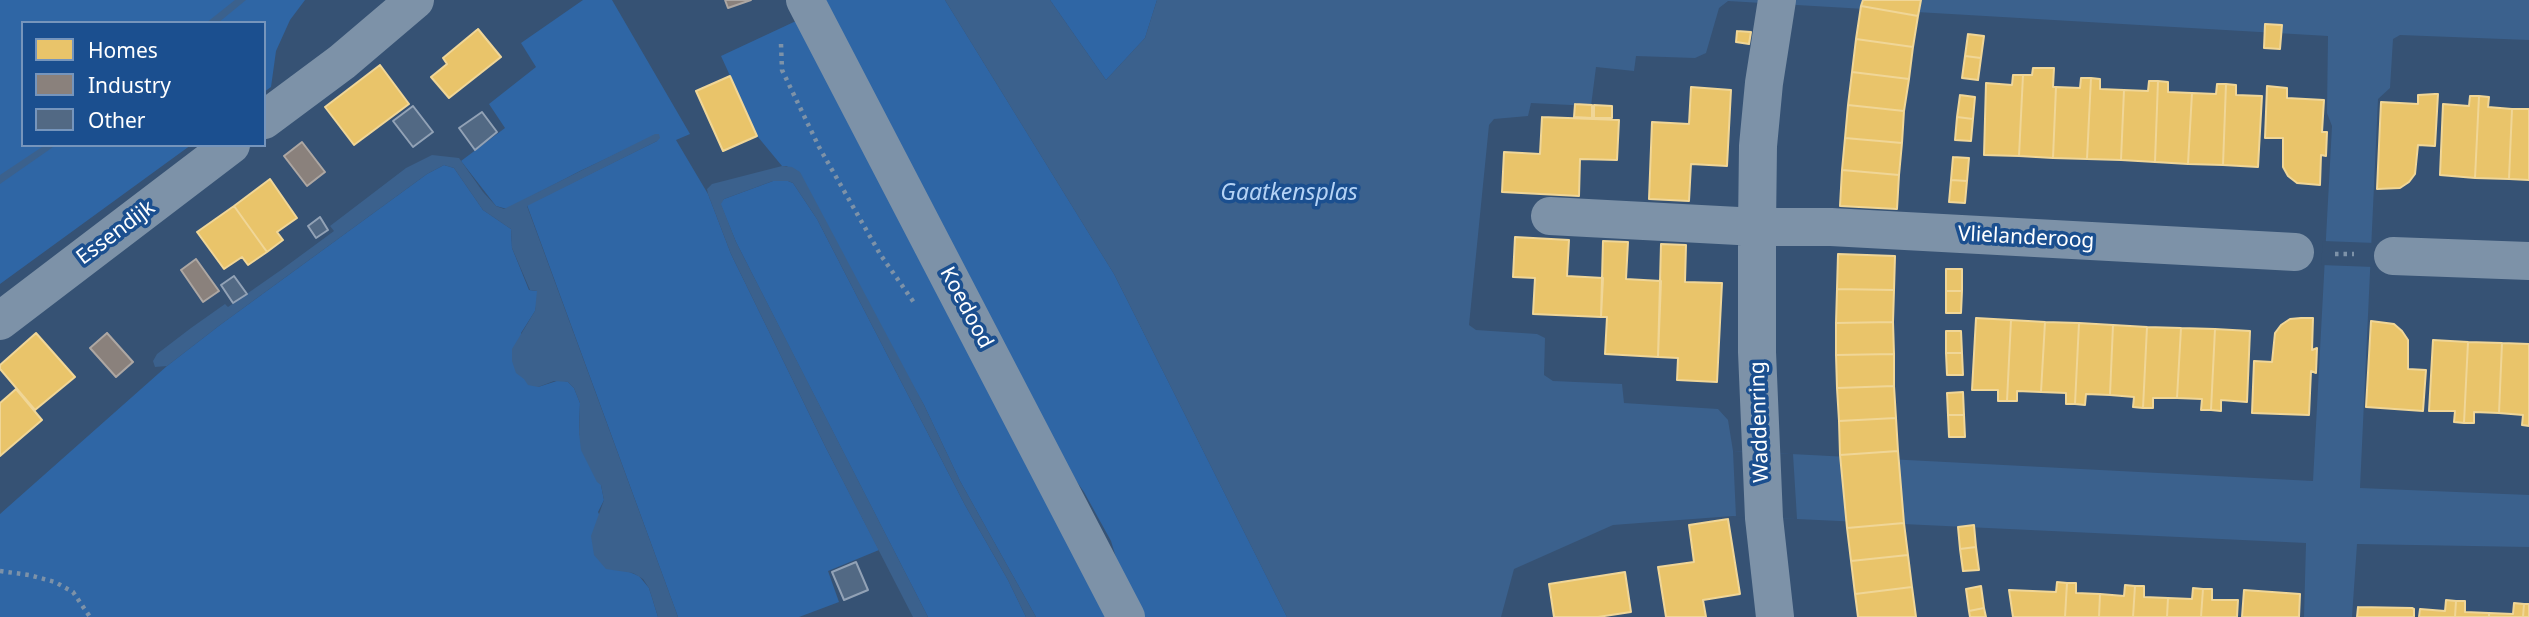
<!DOCTYPE html>
<style>
body{margin:0}
#map{position:relative;width:2529px;height:617px;overflow:hidden;background:#365274;font-family:"Noto Sans",sans-serif}
canvas{display:block}
.legend{position:absolute;left:21px;top:21px;width:245px;height:126px;box-sizing:border-box;background:#1b4f8f;border:2px solid #7695bc;margin:0;padding:9px 12px;list-style:none;font-size:21px;color:#fff}
.legend li{display:flex;align-items:center;gap:14px;height:35px}
.legend b{width:35px;border:2px solid #7695bc}
</style>
<div id="map">
<canvas width="2529" height="617"></canvas>
<ul class="legend">
<li><b style="height:19px;background:#e9c46a"></b>Homes</li>
<li><b style="height:19px;background:#8a817c"></b>Industry</li>
<li><b style="height:19px;background:#526984"></b>Other</li>
</ul>
</div>
<script>
const ctx = document.querySelector('canvas').getContext('2d');
ctx.lineJoin = 'round';
function paint(path, color) {
  ctx.fillStyle = color;
  ctx.fill(path, 'evenodd');
}
function shape(rows) {
  const path = new Path2D();
  for (const r of rows) {
    path.moveTo(r[0], r[1]);
    for (let i = 2; i < r.length; i += 2) path.lineTo(r[i], r[i + 1]);
  }
  return path;
}
function stroke(path, color, width, dash) {
  ctx.strokeStyle = color;
  ctx.lineWidth = width;
  ctx.lineCap = dash ? 'butt' : 'round';
  ctx.setLineDash(dash || []);
  ctx.stroke(path);
}
function write(font, color, halo, rows, align = 'center') {
  ctx.font = font + ' "Noto Sans",sans-serif';
  ctx.lineWidth = 7;
  ctx.setLineDash([]);
  ctx.textBaseline = 'middle';
  ctx.strokeStyle = halo;
  ctx.fillStyle = color;
  for (const [text, x, y, turn = 0] of rows) {
    ctx.save();
    ctx.translate(x, y);
    ctx.rotate((+turn || 0) * Math.PI / 180);
    ctx.textAlign = isNaN(turn) ? turn : align;
    if (halo) ctx.strokeText(text, 0, 0);
    ctx.fillText(text, 0, 0);
    ctx.restore();
  }
}
const green = shape([
 [0,0,305,0,290,20,276,51,271,87,264,92,264,23,23,23,23,145,191,145,0,284],
 [583,0,612,0,690,134,676,140,708,194,731,254,826,448,879,550,828,571,839,602,799,617,678,617,527,205,657,141,659,134,580,171,507,209,496,206,461,161,505,128,489,104,536,67,521,43],
 [820,0,945,0,1114,274,1287,617,1144,617,1117,561,1111,541,1084,492,1067,468],
 [1050,0,1157,0,1145,38,1106,80],
 [796,21,1109,617,1036,617,960,481,924,405,787,166,782,166,758,137,721,56],
 [444,165,454,168,483,210,511,229,512,248,529,290,537,291,538,298,535,311,521,333,538,387,560,380,568,382,574,388,580,403,579,433,601,485,604,500,598,512,627,571,639,576,649,588,658,617,0,617,0,514,167,366,220,325,427,174],
 [773,181,788,181,793,183,817,219,965,505,1008,580,1026,617,928,617,792,352,736,242,720,203,724,199]
]);
const water = shape([
 [235,0,246,0,218,23,206,23],
 [945,0,1050,0,1106,80,1145,38,1157,0,2529,0,2529,40,2400,35,2393,39,2390,88,2378,99,2360,488,2529,495,2529,547,2357,544,2352,617,2304,617,2306,543,1733,516,1613,525,1514,569,1501,617,1287,617,1114,274],
 [1728,1,2328,36,2327,113,2332,126,2313,481,1733,451,1728,420,1718,409,1624,403,1622,384,1553,381,1544,375,1545,338,1537,334,1476,330,1469,325,1489,125,1494,119,1528,116,1531,103,1591,106,1596,67,1634,71,1636,56,1695,58,1706,53,1719,8],
 [655,134,659,134,660,138,657,141,527,206,678,617,658,617,649,588,643,579,633,573,606,569,594,555,591,536,604,500,601,485,597,482,581,450,579,433,580,403,574,388,568,382,554,381,538,387,528,385,524,379,516,373,512,361,512,349,535,311,537,291,530,290,512,248,511,229,483,210,454,168,444,165,427,174,220,325,167,366,155,367,153,361,157,354,191,328,225,304,228,307,281,270,334,231,330,226,406,168,432,155,459,158,483,192,496,206,504,209],
 [45,145,56,145,0,184,0,175],
 [782,166,792,167,800,172,924,405,960,481,1036,617,1026,617,1008,580,965,505,817,219,793,183,788,181,773,181,724,199,721,204,736,242,928,617,913,617,826,448,731,254,708,194,707,189,712,184]
]);
const pier = shape([
 [2323,241,2375,243,2374,267,2321,265],
 [1733,451,1793,454,1797,519,1736,517]
]);
const homes = shape([
 [1863,0,1921,0,1918,16,1861,6,1863,0],
 [1861,6,1918,16,1913,47,1856,39,1861,6],
 [2265,24,2282,25,2280,49,2264,48,2265,24],
 [478,29,501,57,449,98,431,77,447,64,443,58,478,29],
 [1737,31,1751,32,1749,44,1736,42,1737,31],
 [1968,34,1984,36,1981,58,1965,56,1968,34],
 [1856,39,1913,47,1909,79,1852,72,1856,39],
 [1965,56,1981,58,1978,80,1962,78,1965,56],
 [380,65,409,104,354,145,325,107,380,65],
 [2033,68,2054,68,2053,87,2056,87,2053,158,2019,156,2023,75,2032,75,2033,68],
 [1852,72,1909,79,1904,111,1848,105,1852,72],
 [2013,75,2023,75,2019,156,1984,155,1986,83,2012,85,2013,75],
 [730,76,757,136,723,151,696,91,730,76],
 [2081,78,2091,78,2087,159,2053,158,2056,87,2080,88,2081,78],
 [2091,78,2100,79,2100,89,2124,90,2121,160,2087,159,2091,78],
 [2149,81,2158,81,2155,162,2121,160,2124,90,2148,91,2149,81],
 [2158,81,2168,82,2168,92,2192,93,2188,164,2155,162,2158,81],
 [2217,84,2226,84,2223,165,2188,164,2192,93,2216,94,2217,84],
 [2226,84,2236,85,2236,95,2262,96,2258,167,2223,165,2226,84],
 [2267,86,2287,88,2287,98,2324,100,2322,132,2327,132,2326,156,2321,155,2320,185,2297,183,2288,176,2283,167,2283,138,2265,138,2267,86],
 [1691,87,1731,90,1727,166,1691,164,1689,201,1649,199,1652,122,1689,124,1691,87],
 [2435,94,2438,94,2435,146,2418,145,2415,174,2409,182,2400,188,2377,189,2381,102,2418,104,2418,95,2435,94],
 [1960,95,1975,97,1973,119,1957,117,1960,95],
 [2470,96,2479,96,2475,178,2440,175,2443,104,2469,106,2470,96],
 [2479,96,2489,97,2488,107,2512,109,2509,179,2475,178,2479,96],
 [1575,104,1592,105,1592,118,1574,117,1575,104],
 [1594,105,1612,106,1612,118,1594,118,1594,105],
 [1848,105,1904,111,1902,143,1845,138,1848,105],
 [2512,109,2529,109,2529,180,2509,179,2512,109],
 [1542,117,1619,120,1617,160,1580,159,1579,196,1502,192,1504,152,1540,154,1542,117],
 [1957,117,1973,119,1971,141,1955,140,1957,117],
 [1845,138,1902,143,1899,175,1842,170,1845,138],
 [1953,157,1969,158,1967,181,1951,180,1953,157],
 [1842,170,1899,175,1897,209,1840,206,1842,170],
 [270,179,297,218,277,232,283,240,267,252,234,206,270,179],
 [1951,180,1967,181,1965,203,1949,202,1951,180],
 [234,206,267,252,248,265,242,257,224,269,197,232,234,206],
 [1515,237,1569,240,1567,276,1603,278,1601,317,1533,314,1535,278,1513,277,1515,237],
 [1603,241,1628,242,1626,279,1661,281,1658,357,1605,354,1607,317,1601,317,1603,241],
 [1661,244,1686,245,1685,282,1722,283,1717,382,1677,380,1678,358,1658,357,1661,244],
 [1838,254,1895,256,1894,290,1837,289,1838,254],
 [1946,269,1962,269,1962,291,1946,291,1946,269],
 [1837,289,1894,290,1893,322,1836,323,1837,289],
 [1946,291,1962,291,1961,313,1946,313,1946,291],
 [1976,318,2011,320,2007,401,1998,401,1998,390,1972,390,1976,318],
 [2301,318,2313,318,2312,350,2317,348,2316,373,2311,371,2309,415,2252,413,2254,361,2272,362,2275,333,2281,325,2290,319,2301,318],
 [2011,320,2045,322,2041,392,2017,391,2017,401,2007,401,2011,320],
 [2371,321,2394,324,2402,331,2408,340,2408,369,2426,370,2423,411,2366,407,2371,321],
 [1893,322,1894,354,1836,355,1836,323,1893,322],
 [2045,322,2079,323,2075,404,2066,404,2066,393,2041,392,2045,322],
 [2079,323,2113,325,2110,395,2086,394,2085,405,2075,404,2079,323],
 [2113,325,2147,327,2143,408,2133,407,2134,397,2110,395,2113,325],
 [2147,327,2181,328,2177,398,2153,398,2153,408,2143,408,2147,327],
 [2181,328,2215,329,2211,410,2201,410,2202,399,2177,398,2181,328],
 [2215,329,2250,331,2247,402,2221,400,2221,411,2211,410,2215,329],
 [1946,331,1961,331,1962,353,1946,353,1946,331],
 [36,333,75,377,35,410,0,369,0,365,36,333],
 [2433,340,2468,342,2464,423,2454,422,2455,411,2429,411,2433,340],
 [2468,342,2502,343,2499,413,2474,412,2474,423,2464,423,2468,342],
 [2502,343,2529,344,2529,426,2522,425,2523,415,2499,413,2502,343],
 [1946,353,1962,353,1963,375,1947,375,1946,353],
 [1894,354,1894,386,1837,388,1836,355,1894,354],
 [1894,386,1896,418,1839,421,1837,388,1894,386],
 [16,389,42,420,0,456,0,403,16,389],
 [1963,392,1964,415,1948,415,1947,393,1963,392],
 [1948,415,1964,415,1965,437,1949,437,1948,415],
 [1896,418,1898,451,1840,455,1839,421,1896,418],
 [1898,451,1904,523,1847,528,1840,455,1898,451],
 [1728,519,1740,594,1703,600,1706,617,1666,617,1658,567,1694,562,1689,525,1728,519],
 [1904,523,1908,555,1851,561,1847,528,1904,523],
 [1974,525,1976,547,1960,549,1958,527,1974,525],
 [1976,547,1979,570,1963,571,1960,549,1976,547],
 [1908,555,1912,587,1855,594,1851,561,1908,555],
 [1625,572,1631,612,1598,617,1554,617,1549,584,1625,572],
 [2057,582,2067,583,2065,617,2013,617,2009,590,2056,592,2057,582],
 [2067,583,2076,583,2076,593,2100,594,2099,617,2065,617,2067,583],
 [2125,585,2135,586,2133,617,2099,617,2100,594,2124,596,2125,585],
 [1981,586,1984,608,1969,611,1966,589,1981,586],
 [2135,586,2144,586,2144,597,2168,598,2167,617,2133,617,2135,586],
 [1912,587,1916,617,1858,617,1855,594,1912,587],
 [2193,588,2203,589,2201,617,2167,617,2168,598,2192,599,2193,588],
 [2203,589,2212,589,2212,600,2238,600,2237,617,2201,617,2203,589],
 [2244,590,2300,594,2299,617,2242,617,2244,590],
 [2446,600,2456,601,2455,617,2419,617,2420,609,2445,611,2446,600],
 [2456,601,2465,601,2465,612,2489,613,2489,617,2455,617,2456,601],
 [2514,603,2524,604,2523,617,2489,617,2489,613,2513,614,2514,603],
 [2524,604,2529,604,2529,617,2523,617,2524,604],
 [2358,607,2412,608,2414,609,2414,617,2357,617,2358,607],
 [1984,608,1986,617,1970,617,1969,611,1984,608]
]);
const industry = shape([
 [725,0,751,0,728,8,725,0],
 [302,142,325,172,307,186,284,156,302,142],
 [196,259,219,291,203,302,181,270,196,259],
 [107,333,133,362,116,377,90,348,107,333]
]);
const building = shape([
 [413,106,433,132,413,147,393,121,413,106],
 [482,112,497,132,475,150,459,128,482,112],
 [320,217,328,230,316,238,308,226,320,217],
 [234,276,247,294,233,303,221,285,234,276],
 [856,562,868,590,844,600,832,572,856,562]
]);
const path = shape([
 [781,44,782,70,819,147,880,254,915,304],
 [2335,254,2354,254],
 [0,571,29,575,55,582,73,592,90,617]
]);
const minor = shape([
 [805,0,1126,617],
 [264,120,342,62,415,0],
 [1550,216,1757,227,1831,227,2295,252],
 [2393,256,2529,261],
 [0,321,231,145],
 [1775,617,1764,518,1757,352,1757,227,1758,146,1764,83,1777,0]
]);
const streetNames = [
 ["Essendijk",116,233,-37],
 ["Vlielanderoog",2026,238,3],
 ["Koedood",966,308,62],
 ["Waddenring",1760,422,-92]
];
const waterNames = [
 ["Gaatkensplas",1289,193]
];
paint(green, '#2f66a5');
paint(water, '#3b618d');
paint(pier, '#365274');
paint(homes, '#e9c46a');
stroke(homes, '#f0d697', 2);
paint(industry, '#8a817c');
stroke(industry, '#ada7a3', 2);
paint(building, '#526984');
stroke(building, '#92a2b6', 2);
stroke(path, '#7d92a8', 4.5, [3.5, 5]);
stroke(minor, '#7d92a8', 38);
write('21px', '#fff', '#1b4f8f', streetNames);
write('italic 23px', '#b5d3f5', '#1b4f8f', waterNames);
</script>
